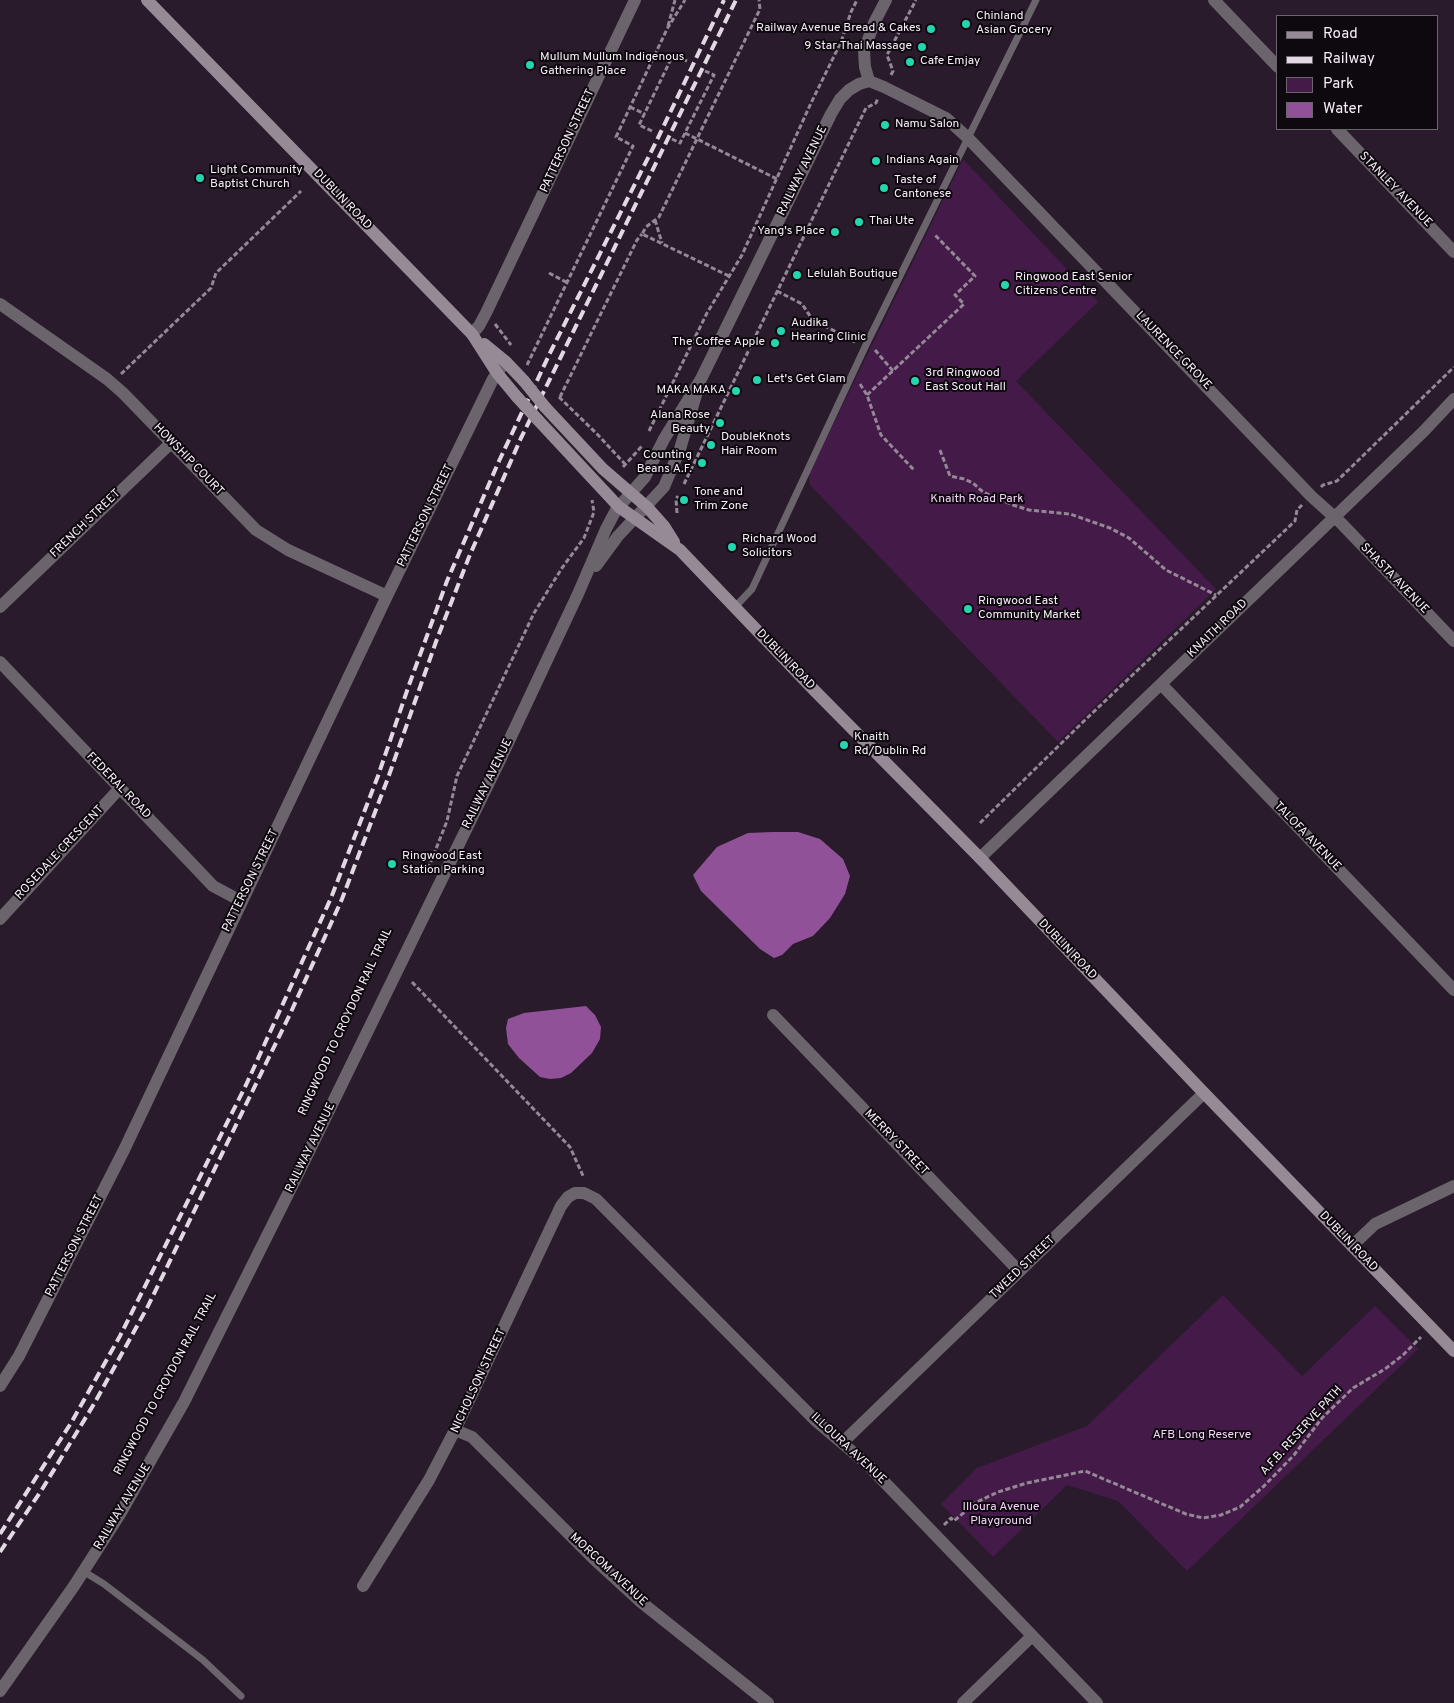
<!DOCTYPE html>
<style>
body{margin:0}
#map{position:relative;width:1454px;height:1703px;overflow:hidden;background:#291b2b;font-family:Overpass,sans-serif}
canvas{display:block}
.legend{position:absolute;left:1276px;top:15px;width:162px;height:115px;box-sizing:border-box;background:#0e080f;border:1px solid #6c646d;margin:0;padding:6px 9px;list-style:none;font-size:15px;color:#f8eef9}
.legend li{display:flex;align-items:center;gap:10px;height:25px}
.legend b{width:25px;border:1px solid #6c646d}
</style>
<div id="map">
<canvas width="1454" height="1703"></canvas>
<ul class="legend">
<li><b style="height:6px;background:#968a97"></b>Road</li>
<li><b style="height:6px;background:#e2d8e3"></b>Railway</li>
<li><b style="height:14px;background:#431a48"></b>Park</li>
<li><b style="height:14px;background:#915199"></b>Water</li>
</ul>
</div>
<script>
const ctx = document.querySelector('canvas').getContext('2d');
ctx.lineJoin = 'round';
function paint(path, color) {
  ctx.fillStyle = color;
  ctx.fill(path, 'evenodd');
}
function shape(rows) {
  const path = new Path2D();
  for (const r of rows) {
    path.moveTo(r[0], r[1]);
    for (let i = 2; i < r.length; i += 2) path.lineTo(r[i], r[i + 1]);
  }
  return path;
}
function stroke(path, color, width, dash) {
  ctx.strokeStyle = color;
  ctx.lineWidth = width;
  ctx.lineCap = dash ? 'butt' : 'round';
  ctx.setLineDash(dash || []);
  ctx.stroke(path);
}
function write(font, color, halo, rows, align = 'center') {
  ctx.font = font + ' Overpass,sans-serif';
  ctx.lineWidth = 4;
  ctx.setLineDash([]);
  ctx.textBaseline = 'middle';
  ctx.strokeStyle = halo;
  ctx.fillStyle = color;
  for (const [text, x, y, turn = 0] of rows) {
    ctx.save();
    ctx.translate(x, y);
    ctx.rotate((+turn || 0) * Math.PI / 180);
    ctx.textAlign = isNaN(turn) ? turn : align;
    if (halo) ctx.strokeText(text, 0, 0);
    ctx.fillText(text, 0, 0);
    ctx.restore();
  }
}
const green = shape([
 [963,159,1098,302,1016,381,1216,589,1058,742,810,485,809,474],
 [1223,1295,1302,1376,1375,1306,1418,1349,1187,1571,1118,1501,1067,1485,993,1557,941,1504,977,1468,1087,1426]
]);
const water = shape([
 [772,832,798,832,820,839,843,859,850,876,845,894,830,918,813,936,793,944,782,955,774,958,760,949,701,891,693,875,717,847,748,833],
 [586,1006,595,1015,601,1027,600,1039,592,1053,571,1073,561,1078,550,1079,540,1077,519,1058,508,1044,506,1028,508,1019,524,1013]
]);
const path = shape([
 [668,26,675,0],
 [891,75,893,71,887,55,916,0],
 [630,107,645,114],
 [652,131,639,125,673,55,687,61],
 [685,133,777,179],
 [672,139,680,143,714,75,705,71],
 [655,220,662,243],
 [549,273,568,283],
 [729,276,642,234,646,227,659,217,760,9,759,0],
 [777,291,802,304,812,319,855,342],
 [495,324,511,345],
 [875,350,893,371],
 [527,365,633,146,616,137,667,29,685,0],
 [121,374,211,288,216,273,301,191],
 [860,384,867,395,881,435,914,470],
 [867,395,964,304,955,295,975,276,934,234],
 [559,397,598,435,625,464],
 [560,397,637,240,642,234],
 [649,431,707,313,742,255,811,103,841,42,851,12,857,0],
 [940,450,950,476,964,479,973,483,983,492,1013,505,1029,510,1070,514,1110,528,1129,538,1166,570,1216,595],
 [623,467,642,446],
 [684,484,866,108,876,103,878,98],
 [1321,487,1323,485,1337,481,1454,367],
 [677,513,676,499,678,496],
 [980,823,1085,720,1295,521,1297,510,1302,505],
 [428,869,447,821,457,776,534,613,562,568,584,538,594,512,592,500],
 [412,982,570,1147,584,1178],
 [944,1525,951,1518,954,1521,975,1503,998,1492,1027,1483,1085,1471,1186,1514,1203,1518,1221,1515,1240,1507,1264,1486,1294,1455,1322,1418,1353,1388,1385,1369,1403,1355,1421,1337]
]);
const lane = shape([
 [735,607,752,589,865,347,1036,0],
 [83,1571,104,1584,203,1660,241,1696]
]);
const street = shape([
 [1214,0,1278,67],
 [869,81,884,87,946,118,968,138,1311,496,1341,523,1454,641],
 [869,81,865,67,864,51,874,23,886,0],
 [1337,129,1454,252],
 [0,304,107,379,123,393,256,530,288,550,387,596],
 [472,334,479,326,486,313,635,0],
 [596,566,618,536,664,487,680,449,696,395],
 [0,607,172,442],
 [0,662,213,886,241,901],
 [1161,684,1454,990],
 [980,858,1424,431,1454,399],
 [0,919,120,788],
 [773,1015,1019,1271],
 [1352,1246,1375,1224,1454,1186],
 [0,1386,19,1356,124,1150,387,596,493,379,502,366],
 [455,1430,472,1437,593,1558,641,1602,768,1703],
 [843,1442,1204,1093],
 [363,1586,429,1480,455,1430,561,1206,568,1197,575,1193,584,1193,596,1199,816,1421,867,1464,1097,1703],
 [0,1691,74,1586,120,1514,184,1402,296,1178,499,762,578,594,606,529,616,510,645,477,664,439,701,379,831,114,840,99,849,90,859,84,869,81],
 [963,1703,1032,1636]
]);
const secondary = shape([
 [147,0,472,334,497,373,517,397],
 [484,344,506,362,524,381],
 [545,407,603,469,647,507,664,526,674,542],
 [538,420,619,507,680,550,814,690,980,858,1204,1093,1454,1351]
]);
const rail = shape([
 [0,1534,71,1423,120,1336,246,1085,331,898,378,776,409,685,447,581,499,461,551,351,656,142,724,0],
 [0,1552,41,1491,94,1404,147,1308,291,1012,342,899,388,778,437,639,469,557,521,438,736,0]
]);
const secondaryBridge = shape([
 [524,381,545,407],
 [517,397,538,420]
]);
const markers = [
 [966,24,5,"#25d5ae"],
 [931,29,5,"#25d5ae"],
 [922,47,5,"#25d5ae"],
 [910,62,5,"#25d5ae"],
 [530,65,5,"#25d5ae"],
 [885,125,5,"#25d5ae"],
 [876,161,5,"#25d5ae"],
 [200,178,5,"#25d5ae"],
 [884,188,5,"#25d5ae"],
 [859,222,5,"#25d5ae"],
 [835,232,5,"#25d5ae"],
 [797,275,5,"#25d5ae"],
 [1005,285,5,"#25d5ae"],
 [781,331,5,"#25d5ae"],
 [775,343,5,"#25d5ae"],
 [757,380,5,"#25d5ae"],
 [915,381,5,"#25d5ae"],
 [736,391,5,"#25d5ae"],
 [720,423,5,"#25d5ae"],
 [711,445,5,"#25d5ae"],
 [702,463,5,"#25d5ae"],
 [684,500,5,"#25d5ae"],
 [732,547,5,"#25d5ae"],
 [968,609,5,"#25d5ae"],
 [844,745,5,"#25d5ae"],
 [392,864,5,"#25d5ae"]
];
const poiNames = [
 ["Chinland",976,17],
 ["Asian Grocery",976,31],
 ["Railway Avenue Bread & Cakes",921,29,"right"],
 ["9 Star Thai Massage",912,47,"right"],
 ["Mullum Mullum Indigenous",540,58],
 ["Gathering Place",540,72],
 ["Cafe Emjay",920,62],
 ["Namu Salon",895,125],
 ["Indians Again",886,161],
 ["Light Community",210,171],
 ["Baptist Church",210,185],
 ["Taste of",894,181],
 ["Cantonese",894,195],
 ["Thai Ute",869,222],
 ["Yang's Place",825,232,"right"],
 ["Lelulah Boutique",807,275],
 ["Ringwood East Senior",1015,278],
 ["Citizens Centre",1015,292],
 ["Audika",791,324],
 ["Hearing Clinic",791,338],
 ["The Coffee Apple",765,343,"right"],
 ["3rd Ringwood",925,374],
 ["East Scout Hall",925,388],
 ["Let's Get Glam",767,380],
 ["MAKA MAKA",726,391,"right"],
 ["Alana Rose",710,416,"right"],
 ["Beauty",710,430,"right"],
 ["DoubleKnots",721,438],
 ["Hair Room",721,452],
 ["Counting",692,456,"right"],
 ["Beans A.F.",692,470,"right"],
 ["Tone and",694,493],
 ["Trim Zone",694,507],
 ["Richard Wood",742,540],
 ["Solicitors",742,554],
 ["Ringwood East",978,602],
 ["Community Market",978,616],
 ["Knaith",854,738],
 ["Rd/Dublin Rd",854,752],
 ["Ringwood East",402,857],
 ["Station Parking",402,871]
];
const streetNames = [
 ["PATTERSON STREET",568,141,-65],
 ["RAILWAY AVENUE",803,171,-64],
 ["STANLEY AVENUE",1395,190,46],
 ["DUBLIN ROAD",342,200,46],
 ["LAURENCE GROVE",1173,351,46],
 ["HOWSHIP COURT",188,460,46],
 ["PATTERSON STREET",426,516,-64],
 ["FRENCH STREET",86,524,-44],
 ["SHASTA AVENUE",1394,579,46],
 ["KNAITH ROAD",1218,629,-44],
 ["DUBLIN ROAD",785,660,46],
 ["RAILWAY AVENUE",488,784,-64],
 ["FEDERAL ROAD",118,786,46],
 ["TALOFA AVENUE",1307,837,46],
 ["ROSEDALE CRESCENT",60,853,-47],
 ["PATTERSON STREET",251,881,-64],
 ["DUBLIN ROAD",1067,950,46],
 ["RINGWOOD TO CROYDON RAIL TRAIL",346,1022,-65],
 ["MERRY STREET",896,1143,46],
 ["RAILWAY AVENUE",311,1148,-64],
 ["DUBLIN ROAD",1348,1242,46],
 ["PATTERSON STREET",75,1246,-63],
 ["TWEED STREET",1023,1268,-44],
 ["NICHOLSON STREET",479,1381,-65],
 ["RINGWOOD TO CROYDON RAIL TRAIL",166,1384,-62],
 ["A.F.B. RESERVE PATH",1302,1431,-48],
 ["ILLOURA AVENUE",848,1449,43],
 ["RAILWAY AVENUE",123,1507,-59],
 ["MORCOM AVENUE",608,1570,43]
];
const parkNames = [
 ["Knaith Road Park",977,500],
 ["AFB Long Reserve",1202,1436],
 ["Illoura Avenue",1001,1508],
 ["Playground",1001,1522]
];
paint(green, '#431a48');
paint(water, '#915199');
stroke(path, '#948896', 3, [5, 2.5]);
stroke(lane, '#6b646c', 7);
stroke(street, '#6b646c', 12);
stroke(secondary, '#968a97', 12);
stroke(rail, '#e2d8e3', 4, [10, 5]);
stroke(secondaryBridge, '#968a97', 12);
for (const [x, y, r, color] of markers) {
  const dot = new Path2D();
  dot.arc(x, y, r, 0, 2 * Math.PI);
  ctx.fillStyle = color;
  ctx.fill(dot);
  stroke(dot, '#0e080f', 2);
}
write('12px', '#f8eef9', '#0e080f', poiNames, 'left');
write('12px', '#f8eef9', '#0e080f', streetNames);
write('12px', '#f7d5fb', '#0e080f', parkNames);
</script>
